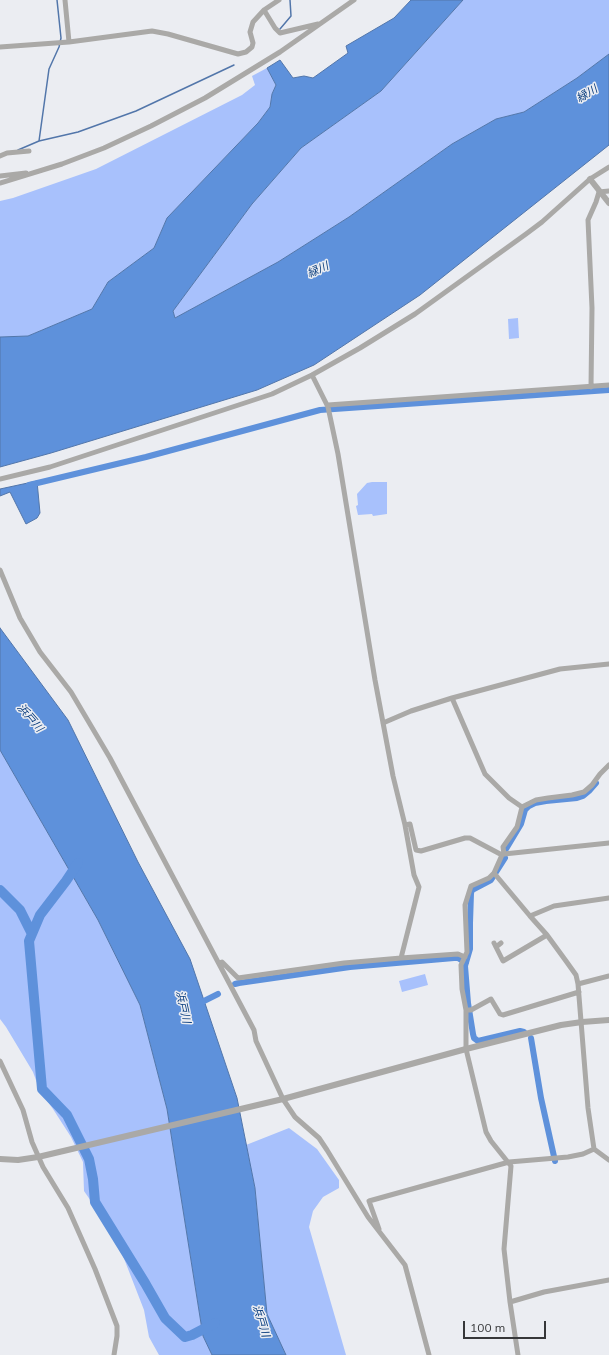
<!DOCTYPE html>
<meta charset="utf-8">
<style>
body{margin:0}
#map{position:relative;width:609px;height:1355px;overflow:hidden;background:#ebedf2;font-family:Mulish,sans-serif}
canvas{display:block}
.scale{position:absolute;left:463px;top:1321px;width:83px;height:18px;box-sizing:border-box;border:2px solid #363739;border-top:0;padding-left:5px;font-size:12px;line-height:14px;white-space:nowrap;color:#363739;-webkit-text-stroke:3px #ebedf2;paint-order:stroke}
</style>
<div id="map">
<canvas width="609" height="1355"></canvas>
<div class="scale">100 m</div>
</div>
<script>
const ctx = document.querySelector('canvas').getContext('2d');
ctx.lineJoin = 'round';
function paint(path, color) {
  ctx.fillStyle = color;
  ctx.fill(path, 'evenodd');
}
function shape(rows) {
  const path = new Path2D();
  for (const r of rows) {
    path.moveTo(r[0], r[1]);
    for (let i = 2; i < r.length; i += 2) path.lineTo(r[i], r[i + 1]);
  }
  return path;
}
function stroke(path, color, width, dash) {
  ctx.strokeStyle = color;
  ctx.lineWidth = width;
  ctx.lineCap = dash ? 'butt' : 'round';
  ctx.setLineDash(dash || []);
  ctx.stroke(path);
}
function write(font, color, halo, rows, align = 'center') {
  ctx.font = font + ' Mulish,"Noto Sans JP",sans-serif';
  ctx.lineWidth = 3;
  ctx.setLineDash([]);
  ctx.textBaseline = 'middle';
  ctx.strokeStyle = halo;
  ctx.fillStyle = color;
  for (const [text, x, y, turn = 0] of rows) {
    ctx.save();
    ctx.translate(x, y);
    ctx.rotate((+turn || 0) * Math.PI / 180);
    ctx.textAlign = isNaN(turn) ? turn : align;
    if (halo) ctx.strokeText(text, 0, 0);
    ctx.fillText(text, 0, 0);
    ctx.restore();
  }
}
const green = shape([
 [463,0,609,0,609,54,577,78,524,112,496,119,452,144,349,217,278,262,175,318,173,311,252,204,301,148,381,91],
 [267,68,276,85,272,94,270,107,258,123,167,218,154,248,108,282,92,309,28,336,0,337,0,201,13,198,96,169,242,95,255,85,252,76],
 [518,318,519,338,509,339,508,319],
 [372,482,387,482,387,514,373,516,372,514,358,515,356,506,358,505,357,494,367,483],
 [0,750,98,920,140,1005,167,1109,203,1336,212,1355,159,1355,149,1337,144,1310,123,1256,95,1207,84,1191,83,1162,71,1137,53,1109,40,1091,33,1072,6,1027,0,1019],
 [425,974,428,985,402,992,399,981],
 [289,1128,317,1149,339,1180,339,1188,323,1197,313,1211,309,1227,346,1355,286,1355,267,1314,255,1188,246,1145]
]);
const water = shape([
 [411,0,463,0,381,91,301,148,252,204,173,311,175,318,278,262,349,217,452,144,496,119,524,112,577,78,609,54,609,145,420,295,314,365,257,390,51,453,0,467,0,337,28,336,92,309,108,282,154,248,167,218,258,123,270,107,272,94,276,85,267,68,280,60,293,78,304,76,313,78,348,53,346,46,394,18,411,0],
 [37,481,40,513,37,518,26,524,10,492,0,496,0,489,37,481],
 [0,628,68,720,138,862,190,959,237,1098,255,1188,267,1314,286,1355,212,1355,203,1336,167,1109,140,1005,98,920,0,750,0,628]
]);
const stream = shape([
 [280,29,291,16,290,0],
 [39,141,49,69,59,47,61,38,57,0],
 [18,150,39,141,78,132,136,111,234,65]
]);
const canal = shape([
 [29,485,146,457,320,410,609,390],
 [506,849,521,824,525,810,529,806,535,803,546,801,577,798,583,796,589,791,596,783],
 [505,858,491,880,472,890,471,893,470,923,470,949,465,966,468,1003,473,1034,474,1038,478,1041,520,1031,524,1032],
 [235,984,239,983,350,967,454,958,458,958,466,963],
 [198,1004,218,994],
 [531,1038,541,1098,555,1161]
]);
const river = shape([
 [78,863,66,881,40,915,29,941,42,1089,67,1115,89,1159,93,1179,95,1202,145,1283,165,1318,185,1337,192,1335,215,1323],
 [0,890,20,910,32,934]
]);
const minor = shape([
 [65,0,69,42],
 [264,10,275,28,280,33,318,24],
 [0,47,69,42,152,31,168,34,238,54,246,52,252,47,253,43,250,32,253,22,264,10,279,0],
 [0,156,7,153,29,151],
 [0,176,26,173],
 [0,183,62,164,104,148,151,126,205,98,280,52,354,0],
 [312,375,328,407,338,454,375,680,393,776,405,825,414,875,419,887,401,958],
 [591,387,592,308,588,220,596,202,599,192,609,191],
 [328,405,609,385],
 [0,479,50,467,272,394,312,375,360,348,415,314,526,234,542,222,590,179,609,167],
 [0,570,20,618,40,652,71,692,110,758,254,1030,256,1041,283,1099,295,1117,319,1138,327,1150,368,1217,405,1265,429,1355],
 [452,698,485,774,509,798,522,807,517,827,503,847,504,854],
 [383,723,411,711,452,698,560,669,609,664],
 [522,807,536,800,548,798,572,795,584,792,592,785,600,774,609,765],
 [405,825,410,824,416,850,421,851,465,838,470,838,502,855],
 [494,873,530,916],
 [494,943,503,961,547,935],
 [496,947,501,943],
 [219,963,222,962,238,978,344,963,401,958,458,954,465,957],
 [609,976,578,984,588,1108,594,1149,609,1160],
 [578,984,576,975,566,961,547,935,530,916,554,906,609,898],
 [466,1010,471,1010,491,999,500,1014,503,1015,579,992],
 [0,1061,23,1110,32,1142,43,1167,68,1208,95,1269,117,1326,117,1336,114,1355],
 [379,1229,369,1201,509,1162,568,1157,583,1154,594,1149],
 [510,1302,544,1292,609,1280],
 [518,1355,510,1302,504,1249,511,1166,491,1141,486,1132,466,1049,466,1010,462,989,461,965,467,952,465,905,471,886,489,878,494,873,502,855,504,854,609,843]
]);
const tertiary = shape([
 [590,179,609,203],
 [0,1159,18,1160,38,1157,283,1099,466,1049,561,1025,582,1022,609,1020]
]);
const waterNames = [
 ["緑川",587,94,-31],
 ["緑川",318,270,-24],
 ["浜戸川",30,718,49],
 ["浜戸川",183,1007,78],
 ["浜戸川",261,1321,73]
];
paint(green, '#a8c1fc');
paint(water, '#5e91db');
stroke(water, '#5276aa', 1);
stroke(stream, '#5276aa', 1.5);
stroke(canal, '#5e91db', 6);
stroke(river, '#5e91db', 10);
stroke(minor, '#aaa9a7', 5);
stroke(tertiary, '#aaa9a7', 6);
write('italic 11px', '#063a7c', '#ebedf2', waterNames);
</script>
